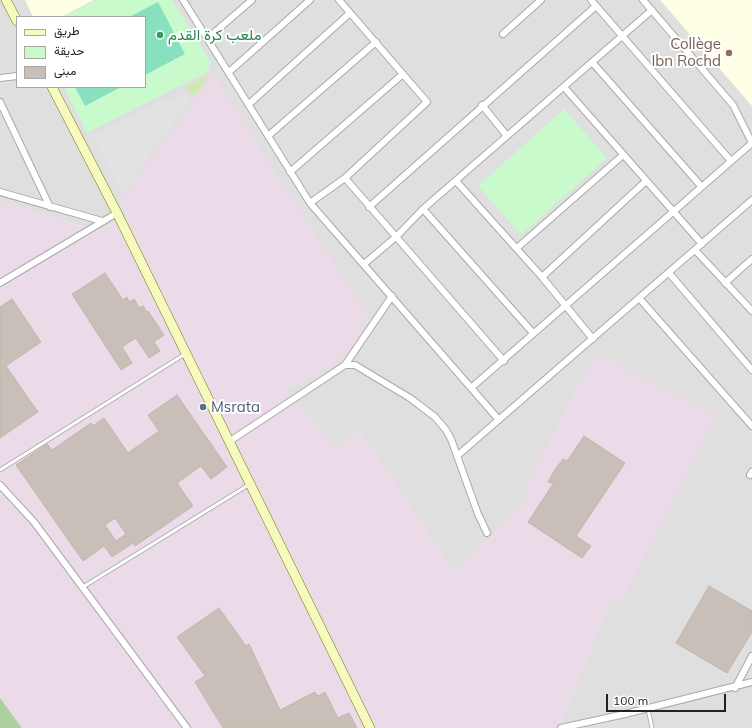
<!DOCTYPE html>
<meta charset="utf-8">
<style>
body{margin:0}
#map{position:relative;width:752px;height:728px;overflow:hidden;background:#f2efe9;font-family:Mulish,Vazirmatn,sans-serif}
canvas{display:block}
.legend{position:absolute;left:16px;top:16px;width:130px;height:72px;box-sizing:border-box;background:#fff;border:1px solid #a7a7a7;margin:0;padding:5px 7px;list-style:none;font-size:12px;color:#222}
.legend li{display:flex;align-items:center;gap:8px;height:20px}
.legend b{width:20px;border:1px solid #a7a7a7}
.scale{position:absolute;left:606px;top:694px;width:120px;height:18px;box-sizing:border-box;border:2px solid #222;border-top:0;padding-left:5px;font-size:12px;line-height:14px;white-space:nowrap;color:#222;-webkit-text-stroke:3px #fff;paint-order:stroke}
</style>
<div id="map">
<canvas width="752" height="728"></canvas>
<ul class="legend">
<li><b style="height:5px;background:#f7fabf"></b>طريق</li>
<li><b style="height:11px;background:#c8facc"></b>حديقة</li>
<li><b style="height:11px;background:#c7bfb8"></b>مبنى</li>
</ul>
<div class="scale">100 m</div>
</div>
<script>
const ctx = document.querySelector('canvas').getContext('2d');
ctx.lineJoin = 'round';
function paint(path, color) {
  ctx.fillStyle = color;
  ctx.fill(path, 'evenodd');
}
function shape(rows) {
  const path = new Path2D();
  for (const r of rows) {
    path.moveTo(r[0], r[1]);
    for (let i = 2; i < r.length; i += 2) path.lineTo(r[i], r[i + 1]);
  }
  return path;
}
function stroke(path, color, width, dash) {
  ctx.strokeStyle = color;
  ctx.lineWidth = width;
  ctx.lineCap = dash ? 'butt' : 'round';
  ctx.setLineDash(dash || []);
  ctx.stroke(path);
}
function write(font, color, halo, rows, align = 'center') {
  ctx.font = font + ' Mulish,Vazirmatn,sans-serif';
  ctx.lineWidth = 4;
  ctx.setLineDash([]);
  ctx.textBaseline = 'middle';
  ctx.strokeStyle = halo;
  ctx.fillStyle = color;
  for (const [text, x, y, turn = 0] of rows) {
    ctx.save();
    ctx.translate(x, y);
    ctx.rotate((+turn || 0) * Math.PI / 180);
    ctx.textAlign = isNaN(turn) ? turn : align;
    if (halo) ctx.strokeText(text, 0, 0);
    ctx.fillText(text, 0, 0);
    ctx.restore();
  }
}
const residential = shape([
 [0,0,752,0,752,728,556,728,561,722,611,599,528,499,454,573,360,430,337,450,284,391,328,367,342,356,361,335,120,200,127,215,99,231,0,202],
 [17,17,145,17,145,87,17,87]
]);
const industrial = shape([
 [214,75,369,318,356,343,342,356,328,367,284,391,337,450,360,430,454,573,528,499,525,485,596,353,716,415,623,600,611,599,561,722,556,728,0,728,0,202,99,231,127,215,120,200]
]);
const education = shape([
 [25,0,94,0,61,17,33,17],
 [660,0,752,0,752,106]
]);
const grass = shape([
 [210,74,194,96,184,88]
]);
const forest = shape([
 [0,698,22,728,0,728]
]);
const park = shape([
 [97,0,172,0,211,62,207,72,87,133,64,87,145,87,145,17,63,17],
 [564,109,607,158,521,235,478,186]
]);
const pitch = shape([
 [158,2,185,54,145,75,145,17,129,17],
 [75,87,121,87,85,106]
]);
const parking = shape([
 [185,94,191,99,122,194,93,136,167,98,170,102]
]);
const building = shape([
 [105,273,123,300,127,297,129,302,134,299,139,308,143,306,147,312,148,311,164,335,154,342,160,351,149,358,136,338,122,347,132,363,121,370,72,294,105,273],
 [12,299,41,342,6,366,38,412,0,438,0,307,12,299],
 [177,395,227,467,211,479,201,466,177,483,193,506,135,546,133,543,112,557,104,546,83,561,16,465,47,444,52,450,91,423,93,426,104,418,128,453,159,431,148,415,177,395],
 [115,518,126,534,116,541,105,525,115,518],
 [584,436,625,463,576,536,591,546,582,558,528,522,553,484,548,482,554,471,563,459,567,461,584,436],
 [709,586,752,611,752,632,727,673,676,643,709,586],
 [219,608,246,646,249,644,280,710,315,692,318,696,325,692,338,718,349,713,357,728,223,728,195,682,205,676,177,637,219,608]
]);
const lane = shape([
 [0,470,185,354],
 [83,587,250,484],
 [648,709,652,728]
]);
const street = shape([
 [183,0,310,203,499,420],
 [591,0,731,161],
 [643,0,733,105,752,143],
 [503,34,541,0],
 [208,38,252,0],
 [592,62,701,186],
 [229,72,310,0],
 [0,78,17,76],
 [564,87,702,244],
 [0,102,50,207],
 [249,104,350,13],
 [482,105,507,136],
 [268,136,376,42],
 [290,172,403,74],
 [345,178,504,361],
 [456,181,542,277,593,339],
 [0,192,102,221],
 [310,203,345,178,427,102,339,0],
 [369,207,596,6],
 [423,209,533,333],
 [517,248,623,155],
 [695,250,752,311],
 [364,264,397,236,423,209,652,10],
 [669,273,752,370],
 [542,277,646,181],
 [0,283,117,213],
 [725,283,752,259],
 [639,298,752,426],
 [345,365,392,296],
 [471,388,752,143],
 [230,441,345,365,355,365,410,398,435,417,446,430,451,439,478,514,487,533],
 [457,456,752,200],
 [750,475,752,472],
 [0,485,34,522,187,728],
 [735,688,752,656],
 [561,728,625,714,752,682]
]);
const secondary = shape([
 [6,0,17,21],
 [52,87,117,213,370,728]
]);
const markers = [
 [160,35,4,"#2e9e5b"],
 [729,53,4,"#8d6e63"],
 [203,407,4,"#5c6f8a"]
];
const leisureNames = [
 ["ملعب كرة القدم",168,35]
];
const educationNames = [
 ["Collège",721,44],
 ["Ibn Rochd",721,61]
];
const serviceNames = [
 ["Msrata",211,407]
];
paint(residential, '#e0dfdf');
paint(industrial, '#ebdbe8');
paint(education, '#ffffe5');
paint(grass, '#cdebb0');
paint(forest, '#add19e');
paint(park, '#c8facc');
paint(pitch, '#88e0be');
paint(parking, '#e2e2e2');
paint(building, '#c7bfb8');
stroke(building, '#c4b6ab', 1);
stroke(lane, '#a9a9a9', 4.5);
stroke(street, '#a9a9a9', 8);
stroke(secondary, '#707d05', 10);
stroke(lane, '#fff', 3);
stroke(street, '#fff', 6);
stroke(secondary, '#f7fabf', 9);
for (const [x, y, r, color] of markers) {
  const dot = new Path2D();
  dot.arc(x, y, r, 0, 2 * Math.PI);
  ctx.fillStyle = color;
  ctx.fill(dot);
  stroke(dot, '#fff', 1.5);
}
write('15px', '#27864d', '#fff', leisureNames, 'left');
write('15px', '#785e54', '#fff', educationNames, 'right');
write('15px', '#4e5e75', '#fff', serviceNames, 'left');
</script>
